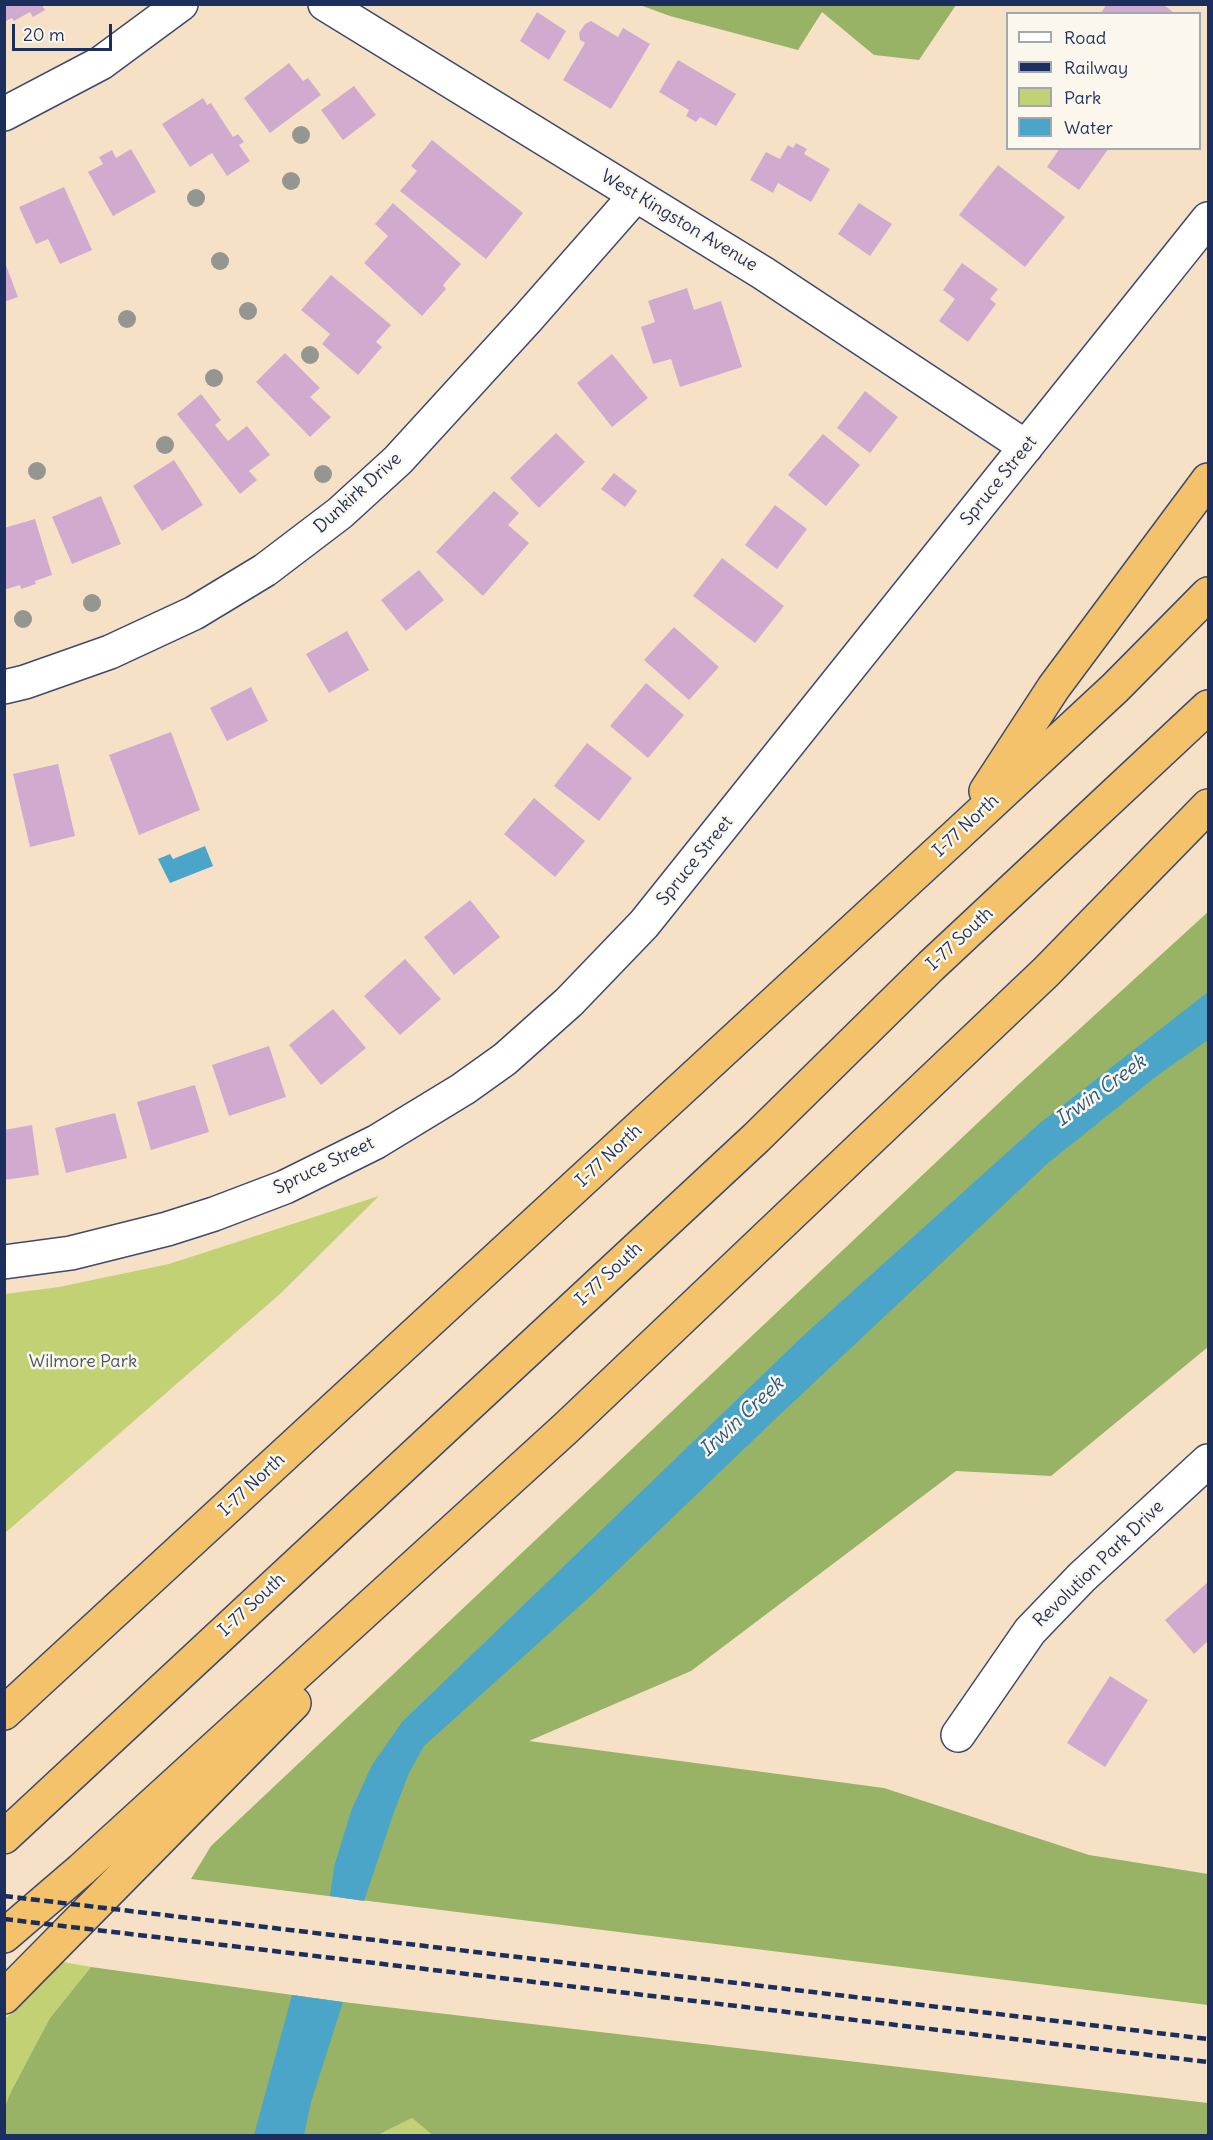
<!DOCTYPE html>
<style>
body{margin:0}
#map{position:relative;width:1213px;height:2140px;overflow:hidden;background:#f6e1c7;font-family:Delius,sans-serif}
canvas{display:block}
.frame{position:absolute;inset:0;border:6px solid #1b2f5e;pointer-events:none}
.legend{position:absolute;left:1006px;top:12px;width:195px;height:138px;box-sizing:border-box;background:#fbf7ec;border:2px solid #a1a7b3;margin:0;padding:8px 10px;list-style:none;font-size:18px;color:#1b2f5e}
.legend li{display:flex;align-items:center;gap:12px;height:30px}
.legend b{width:30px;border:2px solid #a1a7b3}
.scale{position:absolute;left:12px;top:24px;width:100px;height:27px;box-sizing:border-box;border:3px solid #1b2f5e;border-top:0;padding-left:8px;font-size:18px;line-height:21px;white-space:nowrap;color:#1b2f5e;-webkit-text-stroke:4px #fbf7ec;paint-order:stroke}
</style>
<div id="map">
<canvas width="1213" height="2140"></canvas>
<div class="frame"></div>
<ul class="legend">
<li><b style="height:8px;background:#fff"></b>Road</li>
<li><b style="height:8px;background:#1b2f5e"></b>Railway</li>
<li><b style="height:16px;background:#c1d174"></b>Park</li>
<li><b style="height:16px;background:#4aa5c8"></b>Water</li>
</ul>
<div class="scale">20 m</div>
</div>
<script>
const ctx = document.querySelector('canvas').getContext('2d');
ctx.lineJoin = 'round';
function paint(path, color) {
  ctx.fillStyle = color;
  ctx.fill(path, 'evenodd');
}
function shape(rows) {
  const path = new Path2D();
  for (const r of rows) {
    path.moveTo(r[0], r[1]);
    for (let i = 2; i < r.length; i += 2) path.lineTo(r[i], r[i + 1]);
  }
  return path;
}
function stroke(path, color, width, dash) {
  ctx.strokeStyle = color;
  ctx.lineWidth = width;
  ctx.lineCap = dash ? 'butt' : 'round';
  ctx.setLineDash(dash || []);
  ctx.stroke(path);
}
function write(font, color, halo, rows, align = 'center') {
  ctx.font = font + ' Delius,sans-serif';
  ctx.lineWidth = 5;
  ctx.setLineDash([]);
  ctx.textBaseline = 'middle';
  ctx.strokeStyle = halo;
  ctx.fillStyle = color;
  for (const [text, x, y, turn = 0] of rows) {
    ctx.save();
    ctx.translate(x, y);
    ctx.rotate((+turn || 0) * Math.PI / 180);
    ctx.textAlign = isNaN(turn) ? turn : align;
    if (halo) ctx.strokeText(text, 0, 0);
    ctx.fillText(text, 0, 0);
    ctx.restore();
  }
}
const green = shape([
 [379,1196,280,1294,5,1533,5,1294,59,1287,169,1264],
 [63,1962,91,1967,50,2018,5,2109,5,2019],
 [412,2118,434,2135,376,2136]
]);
const forest = shape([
 [640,5,956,4,956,5,919,60,874,55,822,12,798,50,670,16],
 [1208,912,1208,1347,1051,1476,956,1471,691,1671,529,1741,884,1788,1089,1855,1208,1874,1208,2005,191,1879,211,1846,1019,1084],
 [91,1967,343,2002,1208,2103,1208,2135,434,2136,412,2118,376,2136,5,2136,4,2109,10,2094,50,2018]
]);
const water = shape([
 [205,846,213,866,170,883,158,859,170,854,173,859],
 [1208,992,1208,1040,1158,1075,1047,1164,771,1423,594,1593,424,1746,409,1773,393,1815,364,1901,330,1896,334,1867,351,1811,372,1765,402,1722,804,1335,1040,1123],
 [292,1995,343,2002,311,2102,304,2135,254,2135]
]);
const building = shape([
 [4,4,41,4,45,10,33,17,30,12,14,21,12,18,4,22],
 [1107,4,1163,4,1175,14,1100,14],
 [537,12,566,31,549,60,520,41],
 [591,21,618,37,623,28,650,44,611,109,563,80,585,43,580,40,579,33,585,24],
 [678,60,736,94,716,126,700,117,696,122,686,116,689,110,659,92],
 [289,63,303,81,308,78,321,95,270,133,244,98],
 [354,86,376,115,343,140,321,110],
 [203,98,207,105,211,103,233,137,238,134,244,142,239,145,250,161,227,176,212,153,190,167,162,124],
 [432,140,523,213,486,259,400,191,417,171,411,166],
 [796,143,807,149,804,154,830,169,811,202,778,183,773,193,750,180,766,152,780,159,788,145,793,148],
 [1060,148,1109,148,1079,190,1047,167],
 [131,149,156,192,113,216,88,172,103,164,99,157,112,150,116,158],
 [998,165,1065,217,1025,267,959,215],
 [64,187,92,250,60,264,48,239,36,244,19,207],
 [393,203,461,264,443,285,446,289,422,316,364,263,388,236,375,224],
 [859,203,892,224,870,256,838,234],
 [4,260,18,297,4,302],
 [962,263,998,289,990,299,996,304,968,342,939,321,955,299,943,290],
 [331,275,391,325,376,342,382,347,358,375,322,344,330,334,301,310],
 [687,288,694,310,721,301,742,367,680,387,671,359,653,364,641,327,655,322,648,301],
 [285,353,320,388,310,397,331,417,310,437,256,382],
 [612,354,648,398,612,427,577,383],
 [865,391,898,417,870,453,837,428],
 [201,394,221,420,215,425,228,441,247,426,270,455,249,471,257,480,240,494,177,414],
 [556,433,585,462,539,508,510,478],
 [823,434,860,465,826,506,788,475],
 [174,460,203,505,162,531,133,486],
 [614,473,637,491,625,507,601,489],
 [494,491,519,513,508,525,529,543,483,596,436,552],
 [101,496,121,544,72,564,52,517],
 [775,505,807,529,777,569,745,545],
 [35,519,52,575,35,581,36,584,21,589,20,585,4,590,4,528],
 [722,558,784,606,755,643,693,596],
 [419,570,444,600,406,631,381,600],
 [674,627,719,667,689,700,644,660],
 [347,631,369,670,329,693,306,654],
 [646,683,684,715,648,758,610,726],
 [251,687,268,721,227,741,210,708],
 [171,732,200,810,139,835,109,755],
 [587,743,632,778,599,821,554,786],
 [58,764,75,836,30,847,13,774],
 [534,798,585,841,555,877,504,834],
 [470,900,500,937,454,975,424,937],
 [405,959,441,999,400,1035,364,996],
 [333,1009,366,1048,321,1085,289,1045],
 [269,1046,286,1097,229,1116,212,1065],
 [195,1085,209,1132,151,1150,137,1102],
 [115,1113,127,1158,66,1173,55,1128],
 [32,1125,39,1175,4,1180,4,1130],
 [1208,1582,1208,1641,1194,1654,1165,1620],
 [1110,1676,1148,1700,1105,1767,1067,1743]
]);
const minor = shape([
 [325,4,763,273,1026,447],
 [4,114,101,63,181,4],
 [4,687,25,682,110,652,194,613,265,570,340,513,398,460,527,319,636,195],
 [4,1262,71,1253,167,1229,214,1214,285,1187,376,1142,463,1089,505,1059,569,1002,644,924,1208,219],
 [958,1735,1030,1631,1082,1577,1208,1461]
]);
const highway = shape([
 [986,791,1054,687,1208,480],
 [4,1713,959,833,1115,688,1208,594],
 [4,1837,756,1138,931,966,1208,707],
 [4,1936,81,1870,566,1428,1046,972,1208,806],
 [4,1997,294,1703]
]);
const rail = shape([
 [4,1896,1208,2039],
 [4,1919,1208,2062]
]);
const trees = [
 [301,135],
 [291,181],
 [196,198],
 [220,261],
 [248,311],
 [127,319],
 [310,355],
 [214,378],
 [165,445],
 [37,471],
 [323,474],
 [92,603],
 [23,619]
];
const streetNames = [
 ["West Kingston Avenue",679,221,31],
 ["Spruce Street",999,481,-51],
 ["Dunkirk Drive",358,493,-42],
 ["I-77 North",966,826,-43],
 ["Spruce Street",695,861,-51],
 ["I-77 South",960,939,-43],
 ["I-77 North",609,1156,-43],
 ["Spruce Street",324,1166,-26],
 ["I-77 South",609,1274,-43],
 ["I-77 North",252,1485,-43],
 ["Revolution Park Drive",1099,1564,-44],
 ["I-77 South",252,1605,-43]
];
const parkNames = [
 ["Wilmore Park",83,1362]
];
const waterNames = [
 ["Irwin Creek",1101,1091,-36],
 ["Irwin Creek",742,1417,-43]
];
paint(green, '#c1d174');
paint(forest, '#98b366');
paint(water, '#4aa5c8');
paint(building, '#d1abcf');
stroke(minor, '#3c4a6e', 36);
stroke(highway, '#3c4a6e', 36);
stroke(minor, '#fff', 33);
stroke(highway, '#f4c26a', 33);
stroke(rail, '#1b2f5e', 4.5, [9, 4.5]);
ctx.fillStyle = '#949691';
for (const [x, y] of trees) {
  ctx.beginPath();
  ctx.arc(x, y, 9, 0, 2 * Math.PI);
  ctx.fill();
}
write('18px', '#1b2f5e', '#fbf7ec', streetNames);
write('18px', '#445864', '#fbf7ec', parkNames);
write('italic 20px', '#2b5883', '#fbf7ec', waterNames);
</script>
